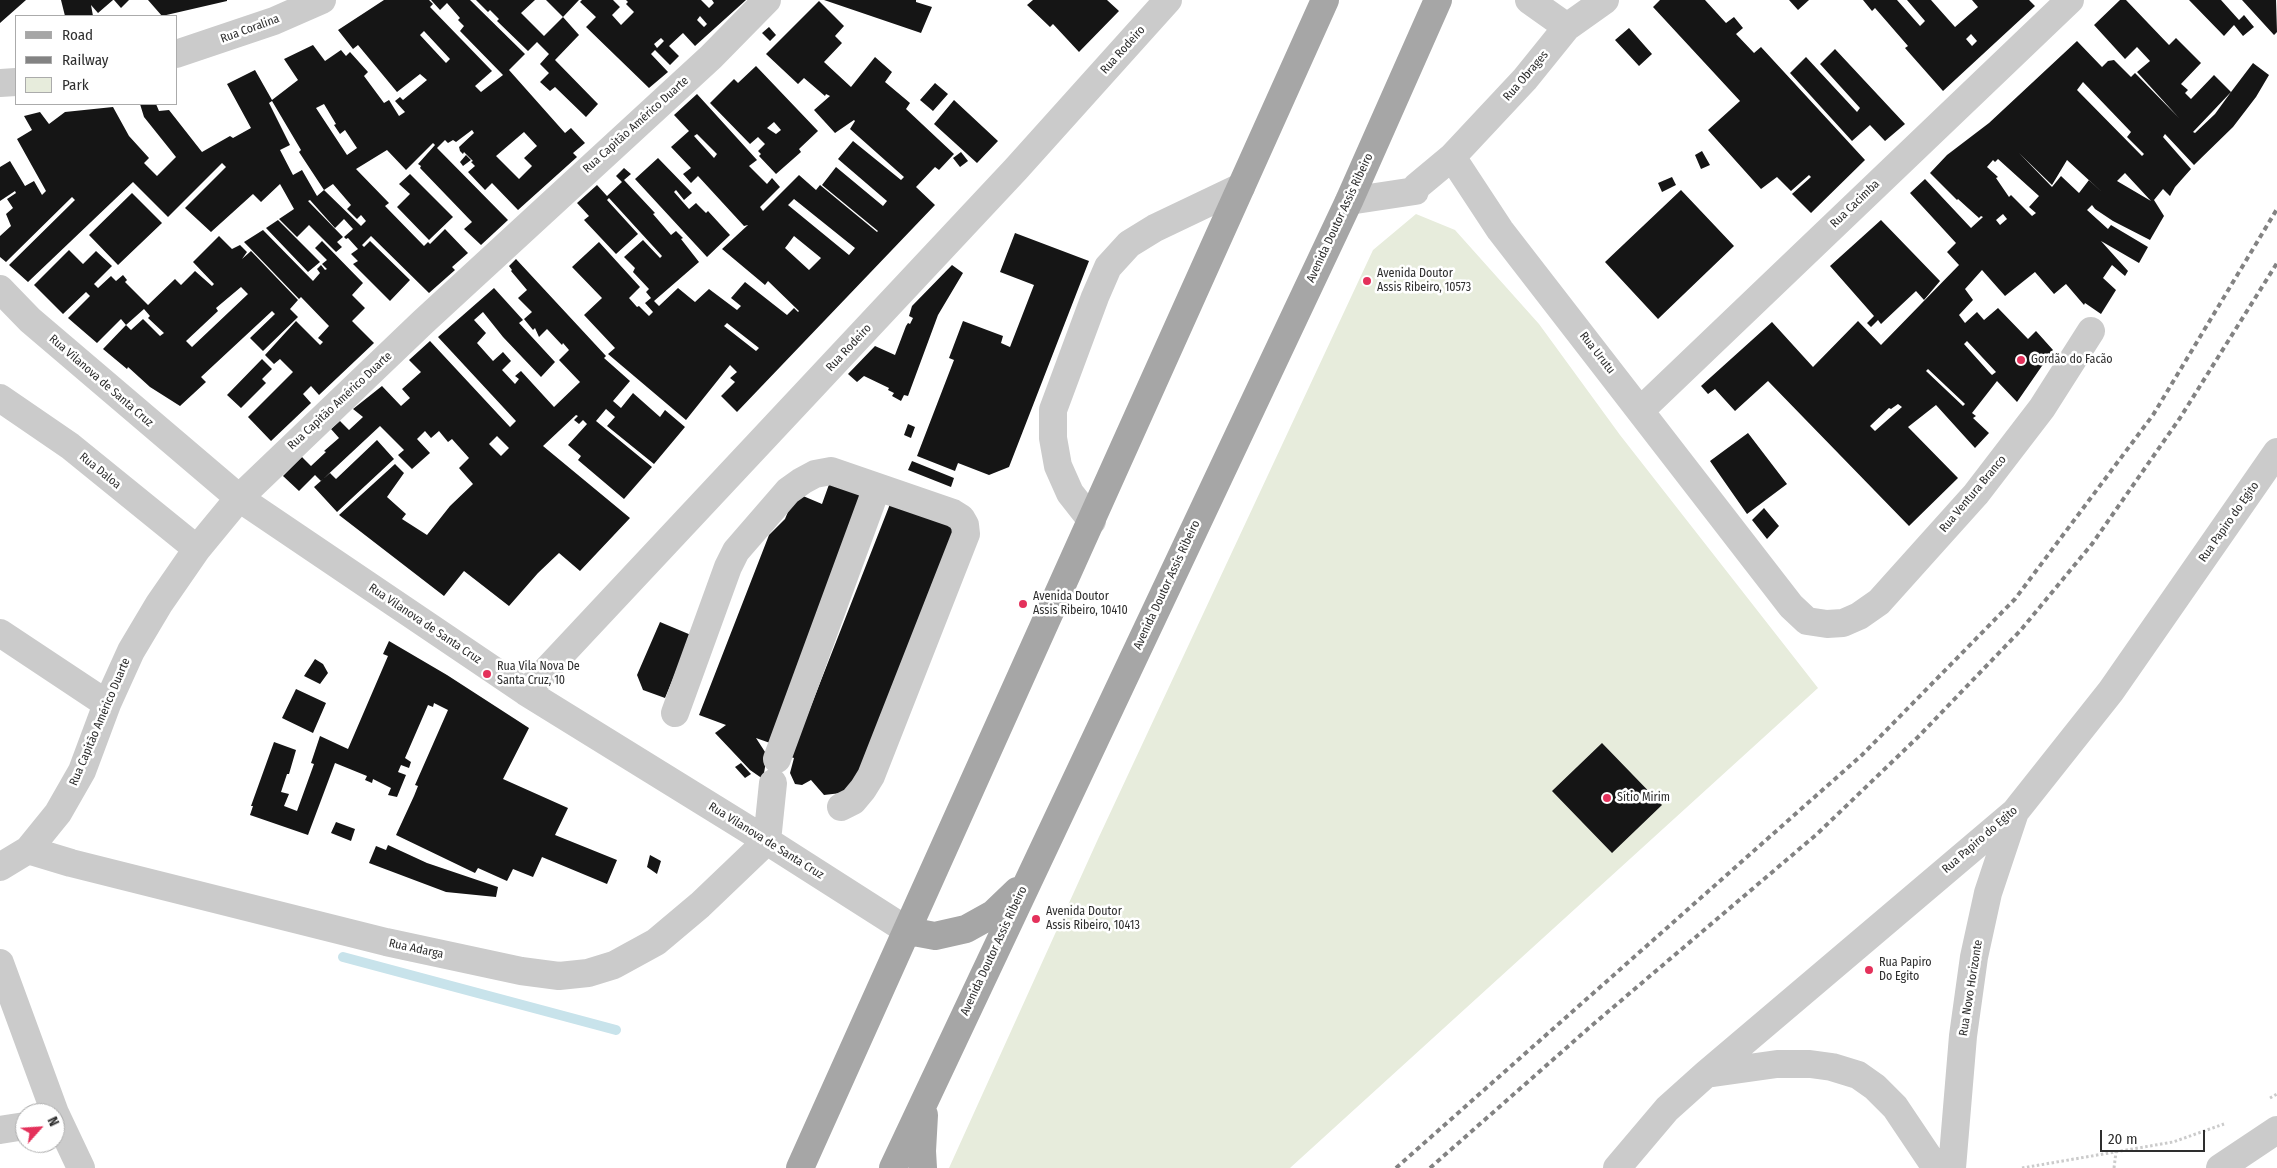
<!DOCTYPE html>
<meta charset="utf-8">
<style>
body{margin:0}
#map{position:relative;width:2277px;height:1168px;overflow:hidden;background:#fff;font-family:"Fira Sans Condensed",sans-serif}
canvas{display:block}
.legend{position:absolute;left:15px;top:15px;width:162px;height:90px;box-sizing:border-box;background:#fff;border:1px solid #ababab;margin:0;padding:6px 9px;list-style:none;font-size:15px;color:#2e2e2e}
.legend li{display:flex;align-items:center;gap:10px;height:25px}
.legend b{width:25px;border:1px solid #ababab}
.north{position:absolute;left:15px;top:1103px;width:50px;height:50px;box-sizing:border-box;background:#fff;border:1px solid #ababab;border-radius:50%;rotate:64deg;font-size:14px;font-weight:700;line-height:20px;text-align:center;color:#2e2e2e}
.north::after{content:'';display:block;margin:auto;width:18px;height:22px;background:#e4315b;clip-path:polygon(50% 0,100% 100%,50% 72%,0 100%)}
.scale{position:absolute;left:2100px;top:1130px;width:105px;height:22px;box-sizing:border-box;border:2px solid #2e2e2e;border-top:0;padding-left:6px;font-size:15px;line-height:18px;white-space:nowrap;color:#2e2e2e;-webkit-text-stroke:4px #fff;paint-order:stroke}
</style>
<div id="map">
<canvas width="2277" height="1168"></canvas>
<ul class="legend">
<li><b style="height:6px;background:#a6a6a6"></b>Road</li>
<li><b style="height:6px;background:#838383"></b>Railway</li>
<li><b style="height:14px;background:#e7ecdc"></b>Park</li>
</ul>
<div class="north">N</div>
<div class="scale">20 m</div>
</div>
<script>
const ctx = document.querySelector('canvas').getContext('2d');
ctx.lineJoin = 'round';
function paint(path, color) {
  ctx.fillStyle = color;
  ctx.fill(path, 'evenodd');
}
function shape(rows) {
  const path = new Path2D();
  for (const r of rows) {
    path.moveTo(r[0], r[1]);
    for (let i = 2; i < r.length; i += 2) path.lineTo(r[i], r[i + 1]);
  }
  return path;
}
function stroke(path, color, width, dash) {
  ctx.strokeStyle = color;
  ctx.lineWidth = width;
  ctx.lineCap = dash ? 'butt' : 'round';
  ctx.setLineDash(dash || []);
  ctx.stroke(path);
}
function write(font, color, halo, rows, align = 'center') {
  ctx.font = font + ' "Fira Sans Condensed",sans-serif';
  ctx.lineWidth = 5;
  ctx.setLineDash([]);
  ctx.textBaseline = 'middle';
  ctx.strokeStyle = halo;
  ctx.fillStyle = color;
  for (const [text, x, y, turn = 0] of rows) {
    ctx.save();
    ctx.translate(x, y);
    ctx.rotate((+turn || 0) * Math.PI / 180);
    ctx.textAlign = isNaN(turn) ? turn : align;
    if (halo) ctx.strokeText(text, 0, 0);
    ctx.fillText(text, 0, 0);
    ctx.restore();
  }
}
const green = shape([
 [1416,214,1455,230,1539,324,1620,435,1818,688,1290,1168,949,1168,1098,839,1373,250]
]);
const stream = shape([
 [343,957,616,1030]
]);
const building = shape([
 [0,0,26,0,0,23],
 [61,0,113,0,98,13,91,5,93,16,65,16],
 [114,0,129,0,121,8],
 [148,0,227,0,227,1,162,16],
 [384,0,429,0,433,4,430,7,492,71,475,86,481,92,503,75,460,31,464,26,458,20,460,18,447,3,440,10,431,0,470,0,525,54,509,70,565,133,571,128,585,143,573,153,577,157,518,210,492,183,485,190,468,172,475,166,471,162,473,161,464,152,463,154,460,151,459,147,474,133,472,130,456,142,453,140,448,143,445,140,437,148,508,220,481,245,464,229,472,222,420,168,421,166,418,164,435,145,433,143,406,170,387,150,356,169,389,203,385,206,424,246,428,242,430,244,445,229,468,253,452,267,455,270,429,293,371,236,362,245,364,247,370,241,410,280,390,301,353,264,358,261,351,254,358,249,348,238,346,239,344,237,353,229,344,219,335,228,310,200,308,201,343,237,337,242,342,247,336,252,309,225,297,237,279,219,294,209,280,184,261,202,253,194,211,232,185,208,226,167,222,163,168,217,133,182,28,282,9,265,75,200,72,197,6,262,0,257,0,236,11,226,6,214,13,208,7,199,16,193,15,191,0,201,0,167,10,161,25,186,34,181,42,195,46,191,17,139,32,130,24,116,40,112,49,124,65,112,113,107,129,136,149,158,144,163,157,176,176,157,144,117,140,104,156,104,159,111,169,110,202,152,230,136,233,138,251,128,227,84,255,70,272,100,298,80,284,59,313,45,325,61,341,50,346,56,350,52,368,72,364,76,384,103,389,100,399,116,405,112,395,101,400,97,403,100,427,80,420,74,397,92,358,45,353,49,338,30],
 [424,31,450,59,446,63,420,35],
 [272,101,301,150,299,152,324,190,317,196,302,170,293,175,280,150,290,145,269,103],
 [324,104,336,124,334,125,340,134,345,130,357,148,347,155,316,108],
 [524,132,537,146,524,158,532,166,519,179,496,156],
 [333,184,351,205,347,209,357,219,361,215,366,221,361,226,324,190],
 [476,0,535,0,521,13,544,36,563,17,579,35,555,60,598,104,586,117,555,87,550,91,540,82,549,73,540,64,549,54,537,42,528,51,497,21,499,19,490,10,488,12],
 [546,0,579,0,563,17],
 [582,0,613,0,620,7,612,15,621,25,634,12,626,4,628,2,626,0,701,0,709,8,714,3,712,0,746,0,695,46,683,33,669,46,679,56,670,65,655,50,651,54,668,72,649,88,586,27,596,17,580,2],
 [700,16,707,24,704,27,697,20],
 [661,38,664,41,657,48,654,44],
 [824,0,916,0,916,2,932,7,921,33],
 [1033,0,1107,0,1119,11,1079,52,1053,24,1050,27,1027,5],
 [1660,0,1705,0,1726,23,1734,17,1743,28,1736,34,1754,53,1761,47,1865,160,1811,213,1792,194,1811,177,1809,175,1791,191,1777,177,1761,189,1708,130,1740,101,1653,7],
 [1789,0,1809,0,1798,10],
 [1863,0,1897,0,1920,26,1925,21,1907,0,1931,0,1955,27,1978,7,1972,0,2029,0,2035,6,1943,91,1905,48,1908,46,1875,8,1872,11],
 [1971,34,1977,41,1972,46,1966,39],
 [2120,0,2126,0,2169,45,2176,38,2201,63,2181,84,2188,90,2185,93,2191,99,2214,75,2231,92,2253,63,2269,75,2256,97,2233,127,2194,165,2165,134,2163,137,2191,169,2175,187,2170,196,2163,189,2154,200,2164,216,2150,240,2113,221,2095,209,2092,205,2087,210,2108,229,2111,225,2148,247,2139,263,2101,241,2128,271,2125,276,2112,265,2103,278,2116,290,2101,314,2085,303,2084,305,2066,284,2054,294,2035,272,2005,296,1982,270,1965,289,1973,300,1959,315,1965,323,1977,312,1984,320,1998,308,2028,339,2036,331,2053,350,2017,402,1997,381,1972,413,1976,416,1973,418,1989,433,1975,448,1936,405,1908,427,1958,478,1909,526,1768,381,1735,411,1715,389,1708,394,1701,386,1772,322,1813,367,1858,321,1881,345,1959,265,1947,252,1956,243,1910,193,1925,179,1971,228,1983,217,1981,216,1979,218,1958,199,1957,200,1930,173,1947,155,1989,123,2077,41,2102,67,2108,61,2114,60,2131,77,2135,73,2179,118,2137,72,2150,61,2137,47,2125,59,2094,25],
 [2083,82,2131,132,2127,137,2144,154,2142,156,2077,90],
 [2231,92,2215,114,2195,133,2193,132],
 [2019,153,2052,185,2067,160,2104,194,2089,180,2079,193,2061,176,2052,187],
 [1998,159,2039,196,2029,207,2036,213,2032,216,2011,195,2009,197,1996,178,1998,177,1987,167,1993,160,1995,162],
 [2125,173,2151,201,2117,181],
 [2003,214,2007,219,2000,225,1996,220],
 [1967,341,1996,372,1992,375,1989,372,1964,344],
 [1928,369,1964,403,1965,404,1963,406,1926,371],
 [1898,404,1902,407,1875,431,1870,426,1889,408,1891,409],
 [2189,0,2221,0,2239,20,2244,15,2254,27,2243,36,2234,25,2224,36],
 [2242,0,2276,0,2277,32,2274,35],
 [819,1,844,26,835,36,842,43,824,62,851,87,875,57,892,72,885,82,910,103,906,109,954,154,939,170,935,167,916,187,935,205,737,412,721,396,735,382,730,378,737,372,730,365,686,420,608,354,615,348,584,315,602,298,572,267,599,242,640,287,629,298,637,307,639,306,649,316,653,312,645,303,651,298,646,292,649,289,633,272,635,268,624,257,643,240,660,258,662,256,609,198,607,200,638,234,616,254,584,220,589,216,577,203,597,185,607,196,622,182,616,176,624,168,631,174,624,180,655,213,653,214,671,235,676,231,683,238,681,239,699,262,654,301,659,306,678,288,695,302,709,289,737,310,741,306,731,298,745,282,787,315,794,308,798,312,799,311,768,281,765,285,722,249,748,225,744,226,698,176,691,183,683,174,691,168,671,147,689,131,674,115,697,94,757,160,749,166,767,184,772,178,780,187,760,207,763,211,799,175,816,190,820,185,877,232,878,231,822,185,836,167,883,206,887,201,838,159,853,141,901,180,904,177,850,129,855,121,854,120,835,133,814,110,830,96,826,94,825,96,804,78,798,84,766,54],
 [697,134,717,154,714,158,694,136],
 [794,199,855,248,849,255,788,205],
 [794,236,821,258,809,270,785,248],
 [727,323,759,348,756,351,724,326],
 [769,27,776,35,770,41,762,33],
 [1629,28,1652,54,1639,66,1615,40],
 [1835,49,1905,124,1885,141,1870,125,1852,141,1790,73,1806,57,1857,112,1860,108,1820,64],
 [756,66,818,131,799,149,801,152,776,174,759,156,761,154,758,151,765,144,758,137,750,144,710,103,734,79,738,83],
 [774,122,781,130,776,134,767,128],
 [935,83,948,94,933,111,920,100],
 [954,100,998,141,977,163,934,124],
 [1702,151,1710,165,1701,169,1695,155],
 [961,152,968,161,960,167,953,158],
 [466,155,471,160,463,166,460,162],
 [658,158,692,193,684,200,676,190,674,192,689,209,696,203,706,213,708,211,730,235,707,257,635,179],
 [410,174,453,217,429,240,397,207,410,194,399,184],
 [1672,177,1676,185,1662,192,1658,183],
 [1681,190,1734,246,1658,319,1605,262],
 [132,193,162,223,118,265,89,235],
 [278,220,320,262,308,272,266,228],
 [1881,220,1940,281,1924,300,1916,291,1881,324,1878,320,1871,327,1867,323,1874,316,1830,266],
 [263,230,313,281,320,273,317,269,321,265,325,270,327,269,322,264,327,260,315,248,322,241,363,283,352,295,365,308,352,321,374,343,319,395,311,386,303,394,311,403,271,441,248,417,293,372,280,359,274,364,265,355,296,321,320,345,323,342,318,338,329,326,301,297,299,299,244,242],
 [1015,233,1089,261,1009,467,989,475,958,463,955,471,917,456,954,360,949,358,963,321,1003,336,1001,343,1010,347,1034,285,1000,272],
 [219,236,232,249,240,245,247,252,242,259,251,251,298,300,290,309,298,317,263,351,250,338,275,314,272,311,201,377,206,382,180,406,150,387,128,367,127,369,103,349,126,325,121,319,97,343,68,318,90,296,86,292,63,314,34,285,69,250,83,264,96,251,112,266,94,284,98,288,111,276,116,281,123,275,127,280,125,282,148,305,175,279,181,285,195,271,212,286,214,284,193,262],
 [241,287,248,294,192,347,186,341,218,311,216,308],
 [144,309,150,316,148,318,164,333,160,336,143,319,131,330,126,325],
 [516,259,606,356,604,358,630,381,613,401,621,408,633,393,660,417,665,410,685,427,654,464,607,426,615,417,606,409,596,421,652,467,624,499,578,460,581,456,568,445,587,424,583,420,579,424,574,420,578,416,576,415,543,446,630,518,580,571,559,553,538,573,509,606,464,571,444,596,339,515,395,464,404,473,387,497,406,514,402,519,427,535,450,506,473,484,459,468,469,458,452,439,448,442,439,431,431,438,425,431,417,439,430,453,412,469,398,455,404,450,380,426,321,481,315,475,299,491,283,476,302,457,311,466,326,452,324,451,339,438,331,429,340,421,349,430,363,417,353,409,382,386,401,406,410,398,402,389,421,372,409,360,430,341,510,427,516,421,438,337,494,288,523,320,519,323,555,362,541,377,503,337,483,312,474,320,486,333,477,343,493,361,503,352,511,361,502,370,515,384,519,379,515,376,521,371,554,407,580,382,559,360,569,350,563,343,562,345,547,329,539,337,535,328,533,330,524,319,532,312,518,298,527,290,511,271,512,270,509,266],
 [497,436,509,448,501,456,489,444],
 [952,265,963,273,938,315,908,396,904,395,901,401,892,396,894,393,888,390,889,388,864,376,857,382,848,374,875,346,895,355,906,326,908,323,910,324,913,318,909,316,912,306],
 [262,359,272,369,262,379,266,383,241,408,227,395],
 [908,424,915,427,911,438,904,435],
 [1748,433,1787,484,1747,514,1710,461],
 [377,440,394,459,337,512,314,487,330,473,336,479],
 [912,461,954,478,951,487,908,470],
 [832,476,869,491,770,743,756,738,767,755,763,779,750,770,715,733,726,725,699,715,769,535,785,519,796,493,822,504],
 [892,499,957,522,855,783,841,793,824,795,811,780,802,785,795,784,790,773,794,758,791,757],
 [1764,508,1779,526,1767,539,1752,520],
 [660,622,691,635,665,698,643,690,637,675],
 [389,641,447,675,529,728,503,779,568,808,555,835,617,860,607,884,542,857,533,877,513,869,507,881,478,868,475,873,396,835,414,796,418,786,415,785,448,710,434,703,433,707,428,705,405,758,411,762,409,768,401,765,398,772,406,775,397,797,388,795,391,788,373,779,372,783,365,780,367,776,335,763,308,835,250,815,253,806,251,806,274,742,296,750,289,774,287,774,281,792,289,794,284,806,297,811,314,764,311,763,320,736,348,749,388,656,383,654],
 [315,659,323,664,328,673,320,684,304,676],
 [296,689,326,703,313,733,282,718],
 [1602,743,1662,805,1612,853,1552,791],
 [741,763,751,774,745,778,735,767],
 [336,822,355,829,351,841,331,833],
 [388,845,427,863,498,887,496,897,446,892,369,863,376,846,386,850],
 [650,855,661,861,657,874,647,867]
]);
const path = shape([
 [2270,1098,2277,1094],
 [2022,1168,2173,1142,2224,1124],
 [2114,1168,2116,1152]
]);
const minor = shape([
 [1529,0,1567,27],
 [176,54,274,21,322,0],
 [0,83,16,82],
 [1452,157,1500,230,1791,606,1807,621,1827,624,1843,623,1859,616,1879,602,1976,494,2042,408,2091,331],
 [1349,201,1415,191,1416,187,1452,157,1525,79,1567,27,1605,0],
 [0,289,30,320,239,498,526,692,767,841,908,931],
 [0,398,70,446,197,549],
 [1641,410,2070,0],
 [1092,521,1070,493,1058,466,1053,438,1053,410,1095,297,1108,267,1129,244,1155,228,1241,187],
 [0,633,107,704],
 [526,692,1016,169,1168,0],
 [675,713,728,567,736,551,788,491,802,481,815,474,831,471,953,513,961,518,965,525,966,534,871,776,863,789,853,801,841,807],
 [777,759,877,487],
 [28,850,71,863,386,942,521,971,559,976,588,973,614,965,656,942,700,905,767,841,773,783],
 [0,867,28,850,58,813,82,771,107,704,131,651,159,604,197,549,239,498,423,322,711,57,767,0],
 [0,963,55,1113],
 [1706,1074,1777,1064,1810,1064,1832,1067,1858,1075,1875,1087,1895,1107,1936,1168],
 [55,1113,81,1168],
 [0,1130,25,1126],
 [1617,1168,1667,1109,1706,1074,2015,812,2111,691,2277,452],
 [1952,1168,1963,1036,1974,957,1988,893,2015,812],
 [2220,1168,2277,1130]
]);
const major = shape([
 [908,931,935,936,966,929,993,914,1017,891],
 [800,1168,1325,0],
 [893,1168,1349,201,1438,0],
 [923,1168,922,1151,924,1115]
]);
const rail = shape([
 [1396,1168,1862,755,2015,599,2153,415,2277,209],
 [1430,1168,1590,1027,1817,834,1918,737,2020,631,2092,544,2180,418,2277,263]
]);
const markers = [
 [1367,281,5,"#e4315b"],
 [2021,360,5,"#e4315b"],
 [1023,604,5,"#e4315b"],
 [487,674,5,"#e4315b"],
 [1607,798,5,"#e4315b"],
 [1036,919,5,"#e4315b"],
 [1869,970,5,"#e4315b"]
];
const streetNames = [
 ["Rua Coralina",250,29,-20],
 ["Rua Rodeiro",1123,50,-48],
 ["Rua Obrages",1526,76,-49],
 ["Rua Capitão Américo Duarte",636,125,-42],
 ["Rua Cacimba",1855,204,-44],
 ["Avenida Doutor Assis Ribeiro",1340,218,-65],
 ["Rua Rodeiro",849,348,-47],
 ["Rua Urutu",1597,353,52],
 ["Rua Vilanova de Santa Cruz",101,381,41],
 ["Rua Capitão Américo Duarte",340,401,-43],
 ["Rua Daloa",100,471,39],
 ["Rua Ventura Branco",1973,494,-50],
 ["Rua Papiro do Egito",2229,522,-55],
 ["Avenida Doutor Assis Ribeiro",1167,585,-65],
 ["Rua Vilanova de Santa Cruz",425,624,34],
 ["Rua Capitão Américo Duarte",100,722,-67],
 ["Rua Papiro do Egito",1980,840,-41],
 ["Rua Vilanova de Santa Cruz",766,841,32],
 ["Rua Adarga",416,949,12],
 ["Avenida Doutor Assis Ribeiro",994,951,-65],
 ["Rua Novo Horizonte",1971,988,-81]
];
const poiNames = [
 ["Avenida Doutor",1377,274],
 ["Assis Ribeiro, 10573",1377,288],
 ["Gordão do Facão",2031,360],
 ["Avenida Doutor",1033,597],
 ["Assis Ribeiro, 10410",1033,611],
 ["Rua Vila Nova De",497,667],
 ["Santa Cruz, 10",497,681],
 ["Sítio Mirim",1617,798],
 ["Avenida Doutor",1046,912],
 ["Assis Ribeiro, 10413",1046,926],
 ["Rua Papiro",1879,963],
 ["Do Egito",1879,977]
];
paint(green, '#e7ecdc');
stroke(stream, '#c8e3eb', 10);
paint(building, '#151515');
stroke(path, '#cbcbcb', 3, [2.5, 2.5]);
stroke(minor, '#cbcbcb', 28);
stroke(major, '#a6a6a6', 28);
stroke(rail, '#838383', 4, [5, 4]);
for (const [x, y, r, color] of markers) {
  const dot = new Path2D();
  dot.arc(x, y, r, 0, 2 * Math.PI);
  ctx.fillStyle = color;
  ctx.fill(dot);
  stroke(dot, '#fff', 2);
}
write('12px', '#2e2e2e', '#fff', streetNames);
write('12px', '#2e2e2e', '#fff', poiNames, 'left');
</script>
